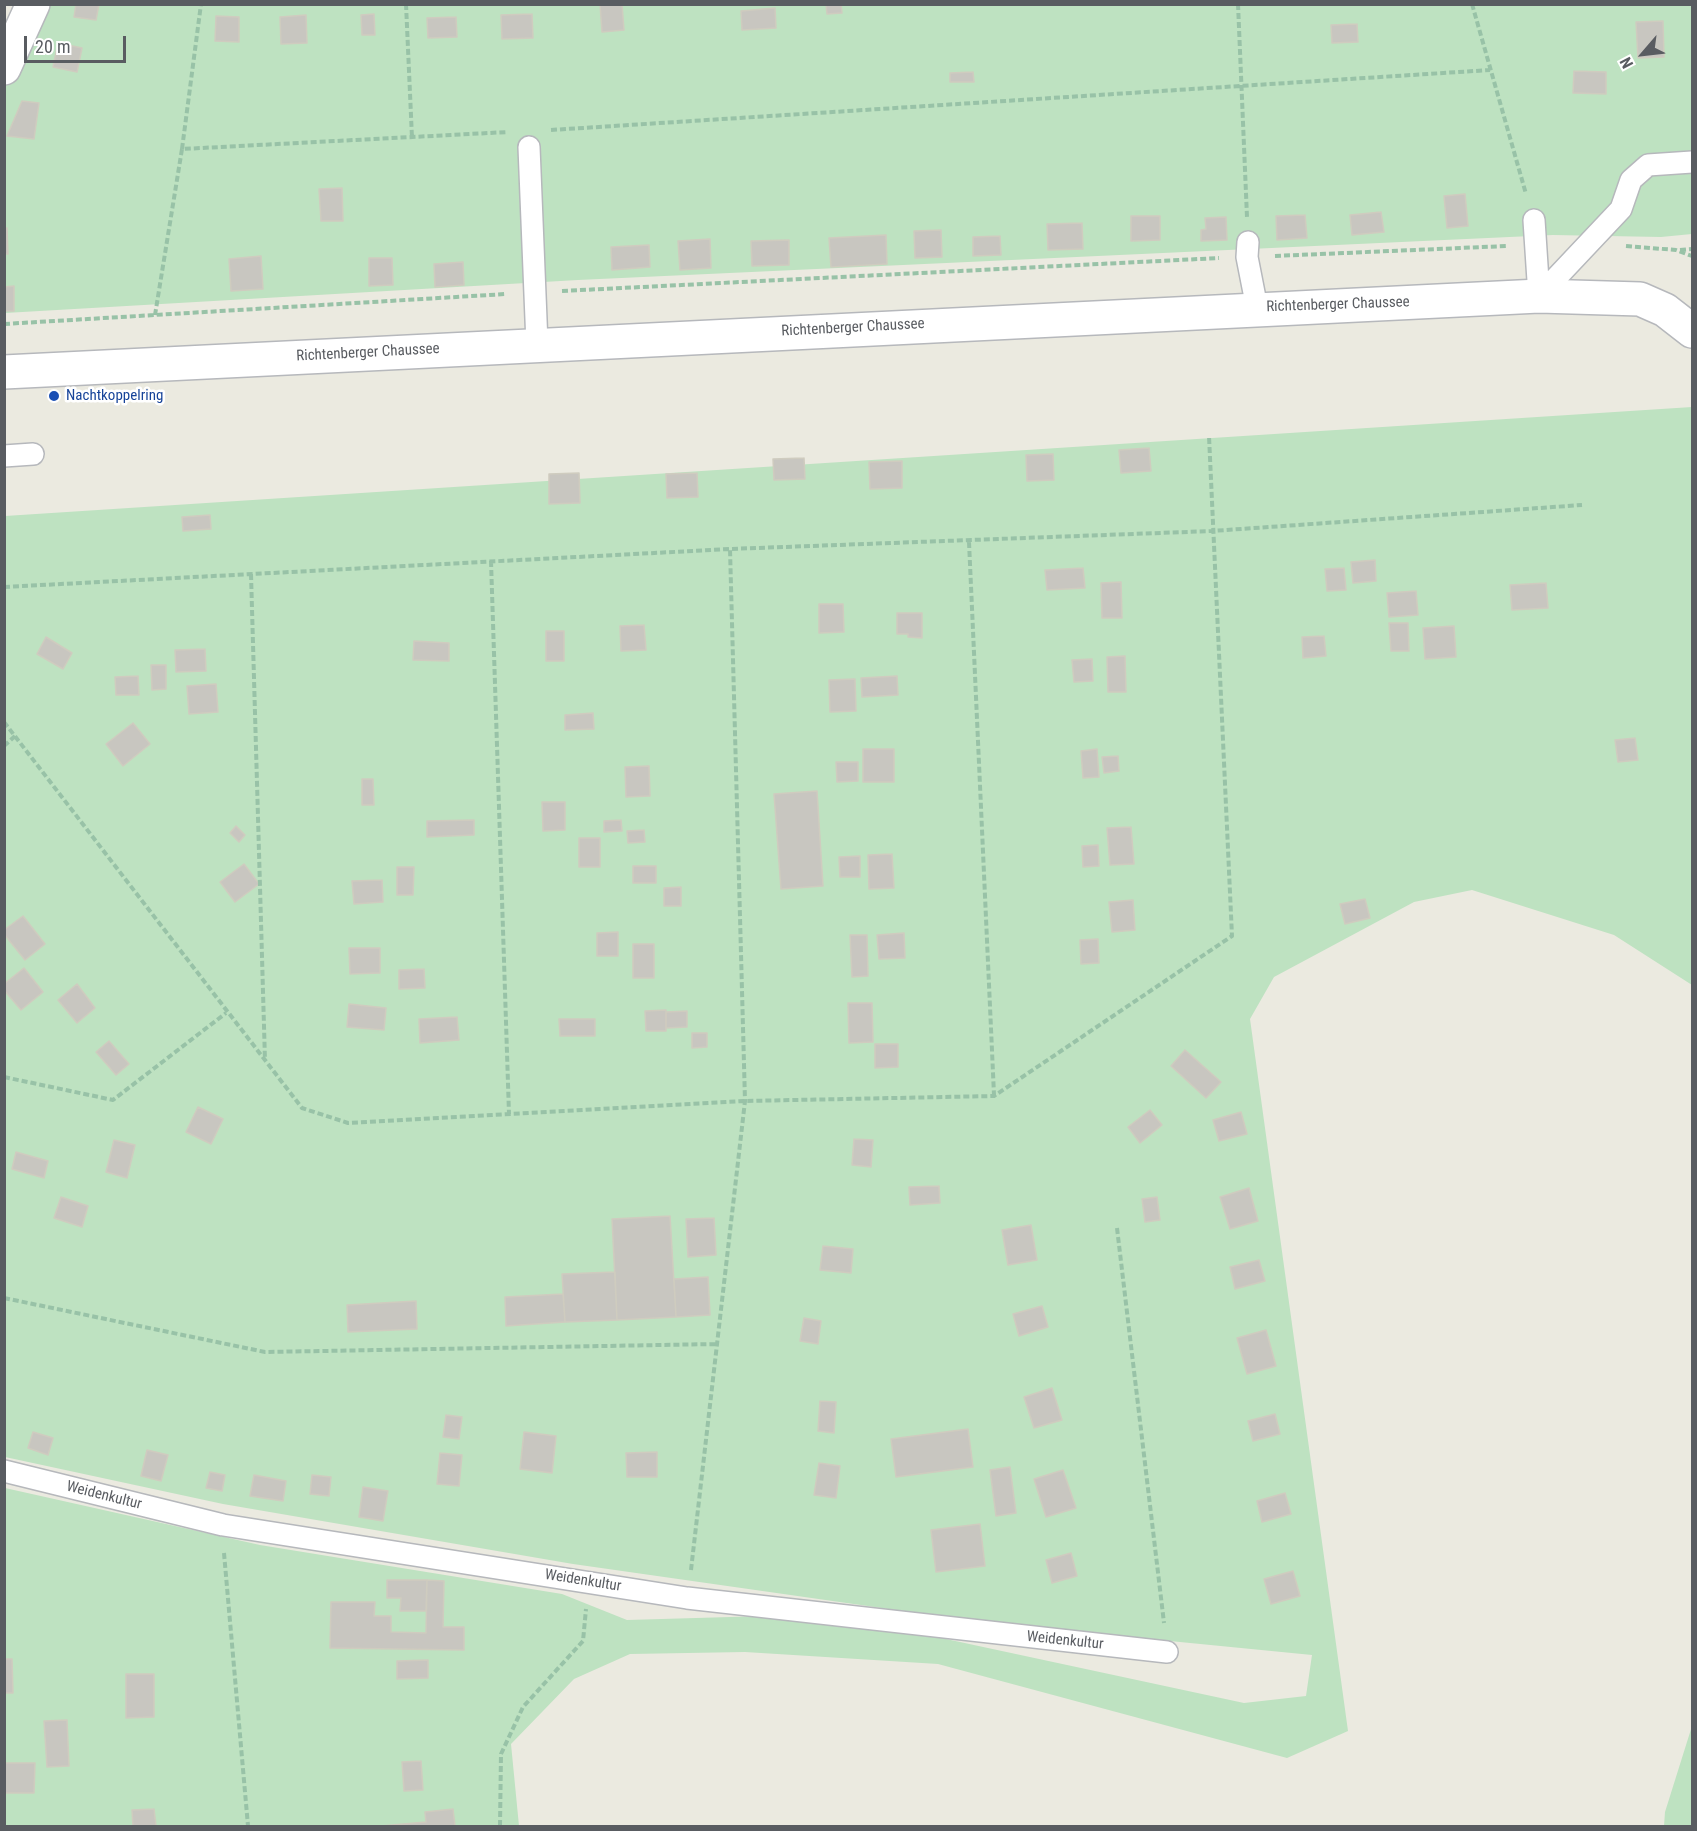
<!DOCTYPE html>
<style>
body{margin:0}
#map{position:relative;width:1697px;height:1831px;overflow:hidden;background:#ebeae0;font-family:"Roboto Condensed",sans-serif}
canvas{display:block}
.frame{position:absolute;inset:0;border:6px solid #595c61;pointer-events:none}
.north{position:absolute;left:1613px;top:24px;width:60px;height:60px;-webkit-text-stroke:4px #fff;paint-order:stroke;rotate:242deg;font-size:16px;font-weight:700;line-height:24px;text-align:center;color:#595c61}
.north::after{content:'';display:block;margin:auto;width:21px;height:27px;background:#595c61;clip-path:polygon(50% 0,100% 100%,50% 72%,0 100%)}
.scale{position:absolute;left:24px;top:36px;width:102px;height:27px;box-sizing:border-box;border:3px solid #595c61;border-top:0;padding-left:8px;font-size:18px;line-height:21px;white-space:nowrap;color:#595c61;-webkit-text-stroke:4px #fff;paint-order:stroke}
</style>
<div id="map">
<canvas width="1697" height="1831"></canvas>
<div class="frame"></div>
<div class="north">N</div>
<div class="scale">20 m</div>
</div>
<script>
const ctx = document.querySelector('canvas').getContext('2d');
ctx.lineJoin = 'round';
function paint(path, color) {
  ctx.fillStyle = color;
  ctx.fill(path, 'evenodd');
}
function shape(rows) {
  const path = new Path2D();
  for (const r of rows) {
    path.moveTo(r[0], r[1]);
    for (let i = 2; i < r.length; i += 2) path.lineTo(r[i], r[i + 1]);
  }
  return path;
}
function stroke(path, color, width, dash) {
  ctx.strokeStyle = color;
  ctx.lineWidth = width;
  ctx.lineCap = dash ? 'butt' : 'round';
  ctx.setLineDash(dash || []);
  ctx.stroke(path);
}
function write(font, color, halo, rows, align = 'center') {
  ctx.font = font + ' "Roboto Condensed",sans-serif';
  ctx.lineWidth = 5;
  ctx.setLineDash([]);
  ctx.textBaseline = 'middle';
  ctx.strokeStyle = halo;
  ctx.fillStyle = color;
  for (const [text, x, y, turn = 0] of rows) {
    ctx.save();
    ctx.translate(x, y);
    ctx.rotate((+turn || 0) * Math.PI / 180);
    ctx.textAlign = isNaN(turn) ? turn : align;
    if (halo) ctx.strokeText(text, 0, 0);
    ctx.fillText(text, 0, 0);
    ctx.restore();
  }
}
const green = shape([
 [33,4,1692,5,1692,234,1661,237,1553,235,578,280,5,313,4,78],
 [1692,407,1692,985,1614,935,1472,890,1414,902,1274,977,1250,1019,1348,1731,1287,1758,938,1664,745,1652,630,1654,574,1679,511,1744,519,1826,5,1826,5,1488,260,1545,562,1594,627,1620,765,1616,932,1636,1244,1703,1306,1696,1312,1655,987,1623,573,1564,223,1504,5,1457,5,516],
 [1692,1726,1692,1826,1664,1826,1665,1812]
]);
const building = shape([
 [76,4,99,4,96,20,74,17,76,4],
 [600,4,622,4,624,30,602,32,600,4],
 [826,4,841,4,842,13,827,14,826,4],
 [775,8,776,28,742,30,741,11,775,8],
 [374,14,375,35,362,35,361,15,374,14],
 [532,14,533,38,502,39,501,15,532,14],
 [306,15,307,43,281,44,280,17,306,15],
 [216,16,239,17,239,42,215,41,216,16],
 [456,17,457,37,428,38,427,18,456,17],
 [1663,21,1664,57,1638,58,1636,22,1663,21],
 [1357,24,1358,42,1332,43,1331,25,1357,24],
 [58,43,82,48,77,72,53,67,58,43],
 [1574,71,1606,72,1606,94,1573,93,1574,71],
 [973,72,974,82,950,82,950,73,973,72],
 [22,101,39,103,34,139,7,136,22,101],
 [342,188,343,221,321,221,319,189,342,188],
 [1465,194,1468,226,1447,228,1444,196,1465,194],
 [1381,212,1384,232,1352,235,1350,215,1381,212],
 [1305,215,1307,238,1277,240,1276,216,1305,215],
 [1131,216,1160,216,1160,240,1131,241,1131,216],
 [1226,217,1227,240,1201,241,1201,230,1206,229,1205,218,1226,217],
 [1082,223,1083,249,1048,250,1047,224,1082,223],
 [4,228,7,228,8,254,4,254,4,228],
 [941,230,942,257,915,258,914,231,941,230],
 [886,235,887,264,831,267,829,238,886,235],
 [1000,236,1001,255,973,256,973,237,1000,236],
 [710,239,711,268,680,270,678,241,710,239],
 [789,240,789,265,752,266,751,241,789,240],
 [649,245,650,267,612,270,611,247,649,245],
 [261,256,263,289,231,291,229,259,261,256],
 [369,258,392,258,393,285,369,286,369,258],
 [463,262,464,285,435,287,434,264,463,262],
 [14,286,14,311,4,311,4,287,14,286],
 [1149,448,1151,471,1121,473,1119,450,1149,448],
 [1053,454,1054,480,1027,481,1026,455,1053,454],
 [804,458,805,479,774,480,773,459,804,458],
 [902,461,902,488,870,489,869,462,902,461],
 [579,473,580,503,549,504,549,474,579,473],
 [697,473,698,497,667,498,666,474,697,473],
 [210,515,211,529,183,531,182,517,210,515],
 [1375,560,1376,581,1353,583,1351,562,1375,560],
 [1083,568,1085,588,1047,590,1045,570,1083,568],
 [1344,568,1346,590,1327,591,1325,569,1344,568],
 [1121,582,1122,618,1102,618,1101,583,1121,582],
 [1546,583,1548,608,1512,610,1510,585,1546,583],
 [1416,591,1418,615,1389,617,1387,593,1416,591],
 [819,604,843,604,844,632,819,633,819,604],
 [897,613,922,613,922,638,908,637,908,634,897,634,897,613],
 [1389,623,1408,623,1409,651,1391,651,1389,623],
 [644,625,646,650,621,651,620,626,644,625],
 [1454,626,1456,657,1425,659,1423,628,1454,626],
 [546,631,564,631,564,661,546,661,546,631],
 [1324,636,1326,656,1303,658,1302,637,1324,636],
 [46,637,72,653,63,669,37,654,46,637],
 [414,641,449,643,449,661,413,660,414,641],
 [205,649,206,671,176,672,175,650,205,649],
 [1125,656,1126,692,1108,692,1107,657,1125,656],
 [1092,659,1093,681,1074,682,1072,660,1092,659],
 [151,665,166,665,166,689,152,690,151,665],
 [138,676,139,695,116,695,115,677,138,676],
 [897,676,898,695,862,697,861,678,897,676],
 [855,679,856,711,830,712,829,680,855,679],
 [216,684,218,712,189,714,187,686,216,684],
 [593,713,594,729,565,730,565,715,593,713],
 [133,723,150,744,123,766,106,744,133,723],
 [1635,738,1638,760,1618,762,1615,740,1635,738],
 [863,749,894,749,894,782,863,782,863,749],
 [1097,749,1099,777,1083,778,1081,751,1097,749],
 [1118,756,1119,771,1104,773,1102,757,1118,756],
 [836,762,858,762,858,781,837,782,836,762],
 [649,766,650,796,626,797,625,767,649,766],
 [362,779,373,779,374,805,362,805,362,779],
 [817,791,823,886,781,889,774,794,817,791],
 [542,802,565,802,565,830,543,831,542,802],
 [474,820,474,835,427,837,427,821,474,820],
 [621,820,622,831,604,832,604,821,621,820],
 [236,826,245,835,239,842,230,833,236,826],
 [1131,827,1134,864,1110,865,1107,828,1131,827],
 [644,830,645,842,628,843,627,831,644,830],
 [579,838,600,838,600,867,579,867,579,838],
 [1098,845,1099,866,1083,867,1082,846,1098,845],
 [892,854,894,888,869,889,868,855,892,854],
 [860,856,860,877,840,877,839,857,860,856],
 [244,864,259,884,235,902,220,882,244,864],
 [633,866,656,866,656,883,633,883,633,866],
 [397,867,414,867,413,895,397,895,397,867],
 [382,880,383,902,354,904,352,881,382,880],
 [681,887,681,906,664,906,664,888,681,887],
 [1365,899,1370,918,1345,924,1340,904,1365,899],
 [1133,900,1135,930,1112,932,1109,902,1133,900],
 [23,916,45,944,25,960,4,934,4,930,23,916],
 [618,932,618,956,597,956,597,933,618,932],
 [904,933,905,958,879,959,877,935,904,933],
 [850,935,867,935,868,976,852,977,850,935],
 [1098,939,1099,963,1081,964,1080,940,1098,939],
 [633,944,654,944,654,978,633,978,633,944],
 [349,948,380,948,380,973,350,974,349,948],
 [24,968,43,992,21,1010,4,990,4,984,24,968],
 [424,969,425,988,399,989,399,970,424,969],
 [77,984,95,1008,77,1023,58,1000,77,984],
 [848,1003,872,1003,873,1042,849,1043,848,1003],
 [349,1004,386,1008,384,1030,347,1027,349,1004],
 [666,1010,666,1031,646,1031,645,1011,666,1010],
 [687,1011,687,1027,666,1028,666,1012,687,1011],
 [457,1017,459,1040,420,1043,419,1019,457,1017],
 [559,1019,595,1019,595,1036,560,1036,559,1019],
 [692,1033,707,1033,707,1047,692,1048,692,1033],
 [109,1041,129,1064,116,1075,96,1052,109,1041],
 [875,1044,898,1044,898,1067,875,1068,875,1044],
 [1185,1050,1221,1082,1206,1098,1171,1066,1185,1050],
 [198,1107,223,1119,211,1144,186,1132,198,1107],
 [1150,1110,1162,1125,1140,1143,1128,1127,1150,1110],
 [1241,1112,1247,1134,1219,1141,1213,1120,1241,1112],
 [854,1139,873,1140,871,1167,852,1165,854,1139],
 [114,1140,135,1145,127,1178,106,1172,114,1140],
 [16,1152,48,1161,44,1178,12,1169,16,1152],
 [939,1186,940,1203,910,1205,909,1187,939,1186],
 [1249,1188,1258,1221,1230,1229,1220,1197,1249,1188],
 [61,1197,88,1206,82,1227,54,1218,61,1197],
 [1157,1197,1160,1220,1145,1222,1142,1199,1157,1197],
 [670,1216,676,1317,617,1320,612,1219,670,1216],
 [714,1218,716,1255,688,1257,686,1219,714,1218],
 [1031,1225,1037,1260,1008,1265,1002,1230,1031,1225],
 [823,1246,853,1249,851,1273,820,1270,823,1246],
 [1259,1260,1265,1281,1235,1289,1230,1267,1259,1260],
 [615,1272,617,1320,565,1322,562,1274,615,1272],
 [708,1277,710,1315,676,1317,674,1279,708,1277],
 [563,1294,565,1322,506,1326,505,1297,563,1294],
 [416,1301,417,1329,348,1332,347,1305,416,1301],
 [1042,1306,1048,1327,1019,1336,1013,1314,1042,1306],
 [804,1318,821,1321,818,1344,800,1341,804,1318],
 [1266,1330,1276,1366,1247,1374,1237,1338,1266,1330],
 [1052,1388,1062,1420,1034,1428,1024,1397,1052,1388],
 [820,1401,836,1402,834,1433,818,1431,820,1401],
 [1275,1414,1280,1434,1253,1441,1248,1421,1275,1414],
 [446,1415,462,1417,459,1439,443,1437,446,1415],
 [968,1429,973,1467,896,1477,891,1439,968,1429],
 [33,1432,53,1438,48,1455,28,1448,33,1432],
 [524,1432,556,1436,552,1473,520,1469,524,1432],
 [147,1450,168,1455,161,1481,141,1476,147,1450],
 [657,1452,657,1477,627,1477,626,1453,657,1452],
 [440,1453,462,1455,459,1486,437,1484,440,1453],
 [819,1463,840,1466,836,1498,814,1495,819,1463],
 [1010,1467,1016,1513,996,1516,990,1470,1010,1467],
 [1063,1470,1076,1508,1046,1517,1034,1479,1063,1470],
 [210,1472,225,1475,222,1491,206,1488,210,1472],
 [254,1475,286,1481,283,1501,250,1496,254,1475],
 [312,1475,331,1477,329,1496,310,1494,312,1475],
 [363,1487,388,1491,383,1521,359,1517,363,1487],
 [1285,1493,1291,1514,1262,1522,1257,1501,1285,1493],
 [980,1524,985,1566,936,1572,931,1530,980,1524],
 [1071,1553,1077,1576,1052,1583,1046,1560,1071,1553],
 [1293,1571,1300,1596,1271,1604,1264,1579,1293,1571],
 [387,1580,427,1580,426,1611,400,1611,401,1598,387,1598,387,1580],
 [427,1580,444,1581,443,1627,464,1627,464,1650,330,1648,331,1602,375,1602,374,1616,391,1616,391,1632,426,1633,427,1580],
 [4,1659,12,1659,13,1693,4,1693,4,1659],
 [428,1660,428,1678,397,1679,397,1661,428,1660],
 [126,1674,154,1674,154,1717,126,1718,126,1674],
 [67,1720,69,1766,47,1767,44,1721,67,1720],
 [421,1761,423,1790,404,1791,402,1762,421,1761],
 [4,1763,35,1763,34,1793,5,1793,4,1763],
 [154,1809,156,1826,133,1826,132,1810,154,1809],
 [453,1809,455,1826,381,1826,426,1822,425,1812,453,1809]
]);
const path = shape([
 [406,4,412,138],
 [1238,4,1247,217],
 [1472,4,1526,194],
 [551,130,1490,70],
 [182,149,201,4],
 [1626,246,1676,250,1692,256],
 [1680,250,1692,249],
 [1275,256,1507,246],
 [562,291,1219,258],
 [155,315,182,149,508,132],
 [4,324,506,294],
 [969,542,994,1095],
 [491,561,509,1114],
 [251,574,265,1061],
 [4,587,730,549,1212,531,1582,505],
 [4,722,302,1108,348,1123,745,1101,994,1096,1232,936,1209,436],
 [4,746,15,736],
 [4,1077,113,1100,226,1013],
 [1117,1228,1164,1623],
 [4,1298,265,1352,717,1344],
 [224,1553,248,1826],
 [691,1570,745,1101,730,549],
 [500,1826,501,1754,523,1707,583,1641,586,1609]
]);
const service = shape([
 [529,147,537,344],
 [1534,220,1539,296,1621,209,1631,180,1648,165,1692,162],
 [1248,242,1247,257,1257,308],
 [4,456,33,454],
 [4,1471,223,1525,687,1598,1167,1652]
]);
const minor = shape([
 [4,68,33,4]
]);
const tertiary = shape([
 [4,372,1539,296,1640,299,1665,310,1692,331]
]);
const markers = [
 [54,396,6,"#1a4fb4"]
];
const streetNames = [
 ["Richtenberger Chaussee",1338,305,-2],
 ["Richtenberger Chaussee",853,328,-3],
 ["Richtenberger Chaussee",368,353,-3],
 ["Weidenkultur",104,1496,14],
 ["Weidenkultur",583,1581,9],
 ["Weidenkultur",1065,1641,6]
];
const transitNames = [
 ["Nachtkoppelring",66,396]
];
paint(green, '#bee2c1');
paint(building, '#c8c6c0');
stroke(building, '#cfccbf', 1.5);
stroke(service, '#b6b8bc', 24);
stroke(minor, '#b6b8bc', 36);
stroke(tertiary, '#b6b8bc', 36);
stroke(path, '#98c2a7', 4, [6, 3]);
stroke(service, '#fff', 21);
stroke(minor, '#fff', 33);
stroke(tertiary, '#fff', 33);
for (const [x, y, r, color] of markers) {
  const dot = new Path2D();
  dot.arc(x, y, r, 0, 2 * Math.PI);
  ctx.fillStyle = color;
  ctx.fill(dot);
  stroke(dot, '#fff', 2);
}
write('15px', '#595c61', '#fff', streetNames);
write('15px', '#164399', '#fff', transitNames, 'left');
</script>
